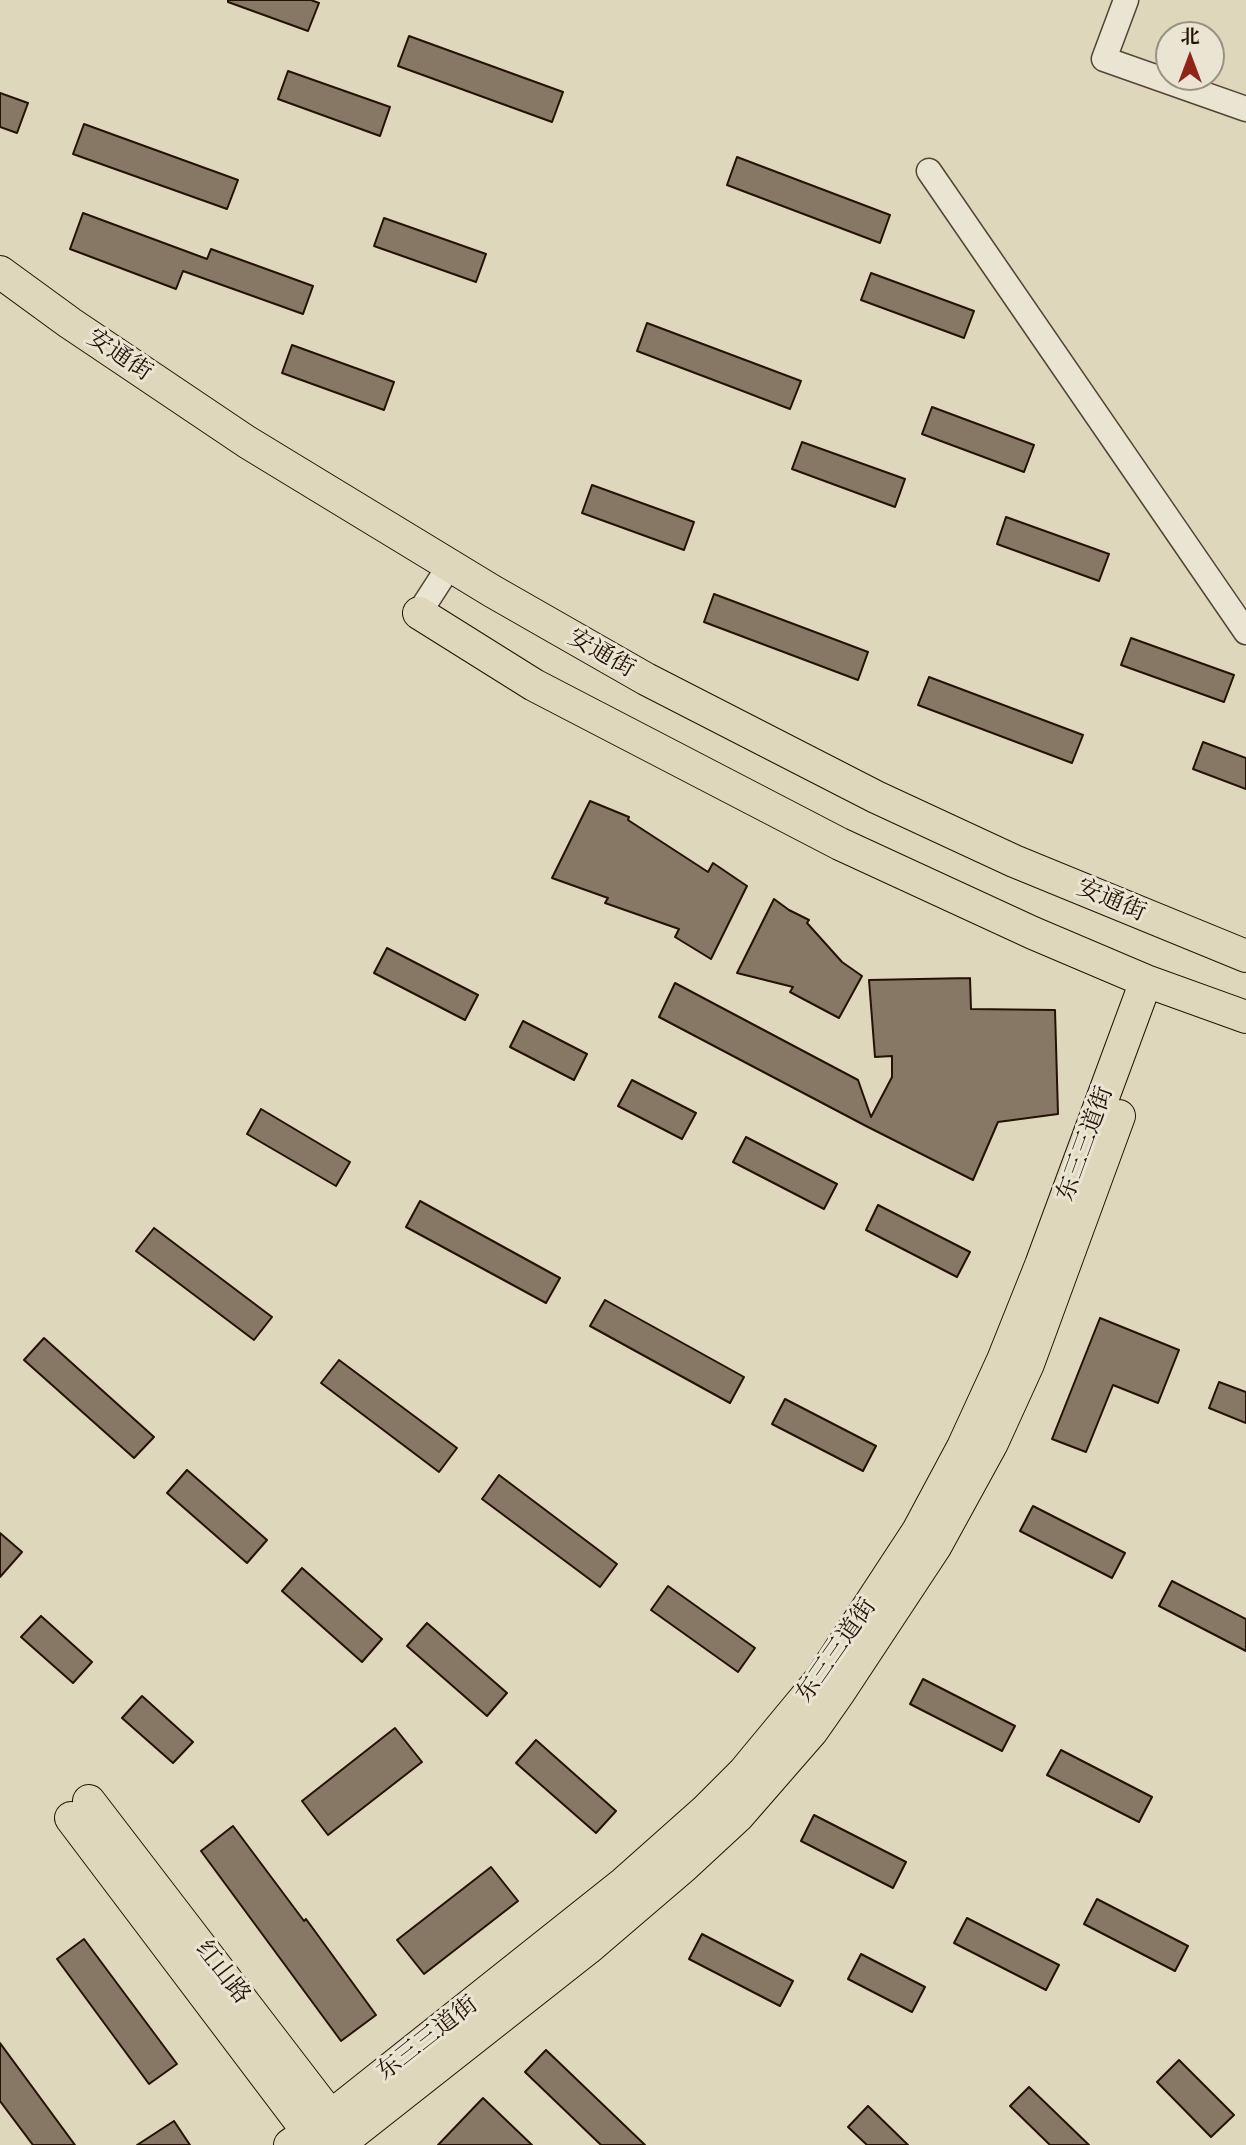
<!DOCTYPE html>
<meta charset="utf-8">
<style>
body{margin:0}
#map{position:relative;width:1246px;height:2145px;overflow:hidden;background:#dfd7bc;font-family:Alegreya,"Noto Serif SC",serif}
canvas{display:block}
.north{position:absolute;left:1155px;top:21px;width:70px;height:70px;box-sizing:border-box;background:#eae5d3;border:2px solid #9b9081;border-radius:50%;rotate:0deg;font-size:19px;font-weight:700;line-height:28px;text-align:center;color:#251105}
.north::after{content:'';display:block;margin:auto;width:24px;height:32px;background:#8f2418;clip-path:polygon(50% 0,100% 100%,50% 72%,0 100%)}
</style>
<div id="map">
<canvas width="1246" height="2145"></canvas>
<div class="north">北</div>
</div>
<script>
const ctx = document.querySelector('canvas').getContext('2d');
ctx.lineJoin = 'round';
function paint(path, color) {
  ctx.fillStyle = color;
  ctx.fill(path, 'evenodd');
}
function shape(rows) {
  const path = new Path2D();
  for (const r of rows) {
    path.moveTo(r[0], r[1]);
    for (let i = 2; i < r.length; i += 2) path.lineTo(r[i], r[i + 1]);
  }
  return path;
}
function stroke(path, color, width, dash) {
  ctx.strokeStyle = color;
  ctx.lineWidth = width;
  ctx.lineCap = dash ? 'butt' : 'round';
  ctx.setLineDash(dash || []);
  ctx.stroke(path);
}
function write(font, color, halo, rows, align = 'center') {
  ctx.font = font + ' Alegreya,"Noto Serif SC",serif';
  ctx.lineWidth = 6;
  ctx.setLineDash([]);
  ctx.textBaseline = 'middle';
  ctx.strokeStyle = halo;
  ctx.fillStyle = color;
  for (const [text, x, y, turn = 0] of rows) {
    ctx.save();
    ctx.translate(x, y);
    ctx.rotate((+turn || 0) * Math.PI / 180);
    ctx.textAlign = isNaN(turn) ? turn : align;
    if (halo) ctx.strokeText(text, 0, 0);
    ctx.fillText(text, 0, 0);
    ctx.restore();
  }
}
const building = shape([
 [228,0,311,0,319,3,308,31,228,2,228,0],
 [409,36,563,92,552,122,398,66,409,36],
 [288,71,390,107,380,136,278,99,288,71],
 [0,93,28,103,17,133,0,127,0,93],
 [84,124,238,180,227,209,73,154,84,124],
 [737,157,890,215,880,243,727,185,737,157],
 [83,213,207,259,211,249,313,286,303,314,183,271,176,289,70,249,83,213],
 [384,218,486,254,476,282,374,246,384,218],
 [871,273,974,311,964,338,861,300,871,273],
 [647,323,801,381,790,409,637,351,647,323],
 [292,345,394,382,384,410,282,373,292,345],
 [932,407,1034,445,1024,472,922,434,932,407],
 [802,442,905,479,895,507,792,469,802,442],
 [592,485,694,522,684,550,582,513,592,485],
 [1006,517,1109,554,1099,581,997,544,1006,517],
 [714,594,868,652,858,680,704,622,714,594],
 [1131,638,1234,675,1224,702,1121,665,1131,638],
 [929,677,1083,735,1072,763,918,705,929,677],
 [1203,742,1246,758,1246,789,1193,769,1203,742],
 [590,801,629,817,628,820,708,872,713,863,747,886,711,959,675,937,679,929,605,903,608,898,552,878,590,801],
 [774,899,789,910,809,920,807,923,842,962,862,976,839,1018,790,992,793,987,737,973,774,899],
 [387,948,478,995,465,1020,374,973,387,948],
 [970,978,971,1009,1055,1010,1058,1114,998,1122,973,1180,866,1126,659,1017,675,983,858,1080,871,1117,892,1077,892,1056,875,1057,869,980,970,978],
 [523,1021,587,1054,574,1080,510,1047,523,1021],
 [632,1080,696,1113,682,1139,618,1106,632,1080],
 [261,1109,350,1162,336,1186,247,1134,261,1109],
 [746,1137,837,1184,824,1209,733,1162,746,1137],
 [420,1201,560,1278,546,1303,406,1227,420,1201],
 [878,1205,970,1252,957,1277,866,1230,878,1205],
 [154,1228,272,1317,254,1340,136,1251,154,1228],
 [605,1300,744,1377,730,1403,590,1326,605,1300],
 [1100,1318,1179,1350,1158,1403,1113,1385,1086,1452,1052,1439,1100,1318],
 [44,1338,154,1437,134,1458,24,1360,44,1338],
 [339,1360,457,1448,439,1472,321,1383,339,1360],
 [1219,1382,1246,1392,1246,1423,1209,1408,1219,1382],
 [785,1399,876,1446,863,1471,772,1424,785,1399],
 [187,1470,267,1540,247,1563,167,1493,187,1470],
 [499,1475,617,1564,600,1587,482,1499,499,1475],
 [1033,1506,1125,1553,1112,1578,1020,1531,1033,1506],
 [0,1533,22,1552,0,1577,0,1533],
 [302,1568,382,1639,362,1662,282,1591,302,1568],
 [1172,1581,1246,1619,1246,1651,1159,1606,1172,1581],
 [668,1586,755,1648,738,1672,651,1610,668,1586],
 [41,1616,92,1662,73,1683,21,1637,41,1616],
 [427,1623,507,1693,487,1716,407,1646,427,1623],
 [923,1679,1015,1726,1002,1751,910,1704,923,1679],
 [142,1696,193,1742,173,1763,122,1718,142,1696],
 [395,1728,422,1762,328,1835,302,1801,395,1728],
 [536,1740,616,1811,596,1833,516,1763,536,1740],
 [1061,1750,1152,1797,1139,1822,1047,1775,1061,1750],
 [814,1815,906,1862,893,1888,801,1841,814,1815],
 [233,1826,304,1921,306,1919,376,2015,341,2041,201,1851,233,1826],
 [491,1867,518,1901,424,1974,397,1940,491,1867],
 [1097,1899,1188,1946,1175,1971,1084,1924,1097,1899],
 [967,1918,1059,1965,1046,1990,954,1943,967,1918],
 [702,1934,793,1981,780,2006,689,1959,702,1934],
 [84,1939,177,2064,149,2084,57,1959,84,1939],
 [861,1954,925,1987,912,2012,848,1979,861,1954],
 [0,2043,75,2145,33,2145,0,2101,0,2043],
 [546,2050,645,2145,601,2145,525,2072,546,2050],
 [1179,2060,1234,2115,1211,2137,1157,2082,1179,2060],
 [1029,2087,1089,2145,1050,2145,1010,2106,1029,2087],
 [483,2098,532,2145,438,2145,483,2098],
 [868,2106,908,2145,867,2145,848,2127,868,2106],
 [174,2121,190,2145,137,2145,174,2121]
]);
const minor = shape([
 [1126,0,1104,59,1246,109],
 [929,171,1246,632],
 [419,613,450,565]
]);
const major = shape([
 [0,272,70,323,247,442,492,591,646,679,876,797,1014,861,1246,956],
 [419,613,534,685,840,844,1033,933,1146,981,1246,1017],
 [89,1801,342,2131],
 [71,1818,318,2145],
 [290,2145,331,2116,624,1883,705,1811,744,1772,821,1679,918,1531,963,1447,1003,1360,1041,1265,1146,981],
 [338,2145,587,1949,684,1866,738,1816,812,1731,840,1691,935,1547,992,1443,1028,1364,1119,1116]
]);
const streetNames = [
 ["安通街",119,356,34],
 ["安通街",601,654,30],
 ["安通街",1111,901,23],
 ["东三三道街",1086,1144,-70],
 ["东三三道街",837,1651,-55],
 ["红山路",222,1973,52],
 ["东三三道街",428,2039,-38]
];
paint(building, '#867864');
stroke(building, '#251105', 2);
stroke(minor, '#544233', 27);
stroke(major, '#251105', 34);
stroke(minor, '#eae5d3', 24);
stroke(major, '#dfd7bc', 32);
write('24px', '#251105', '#eae5d3', streetNames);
</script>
